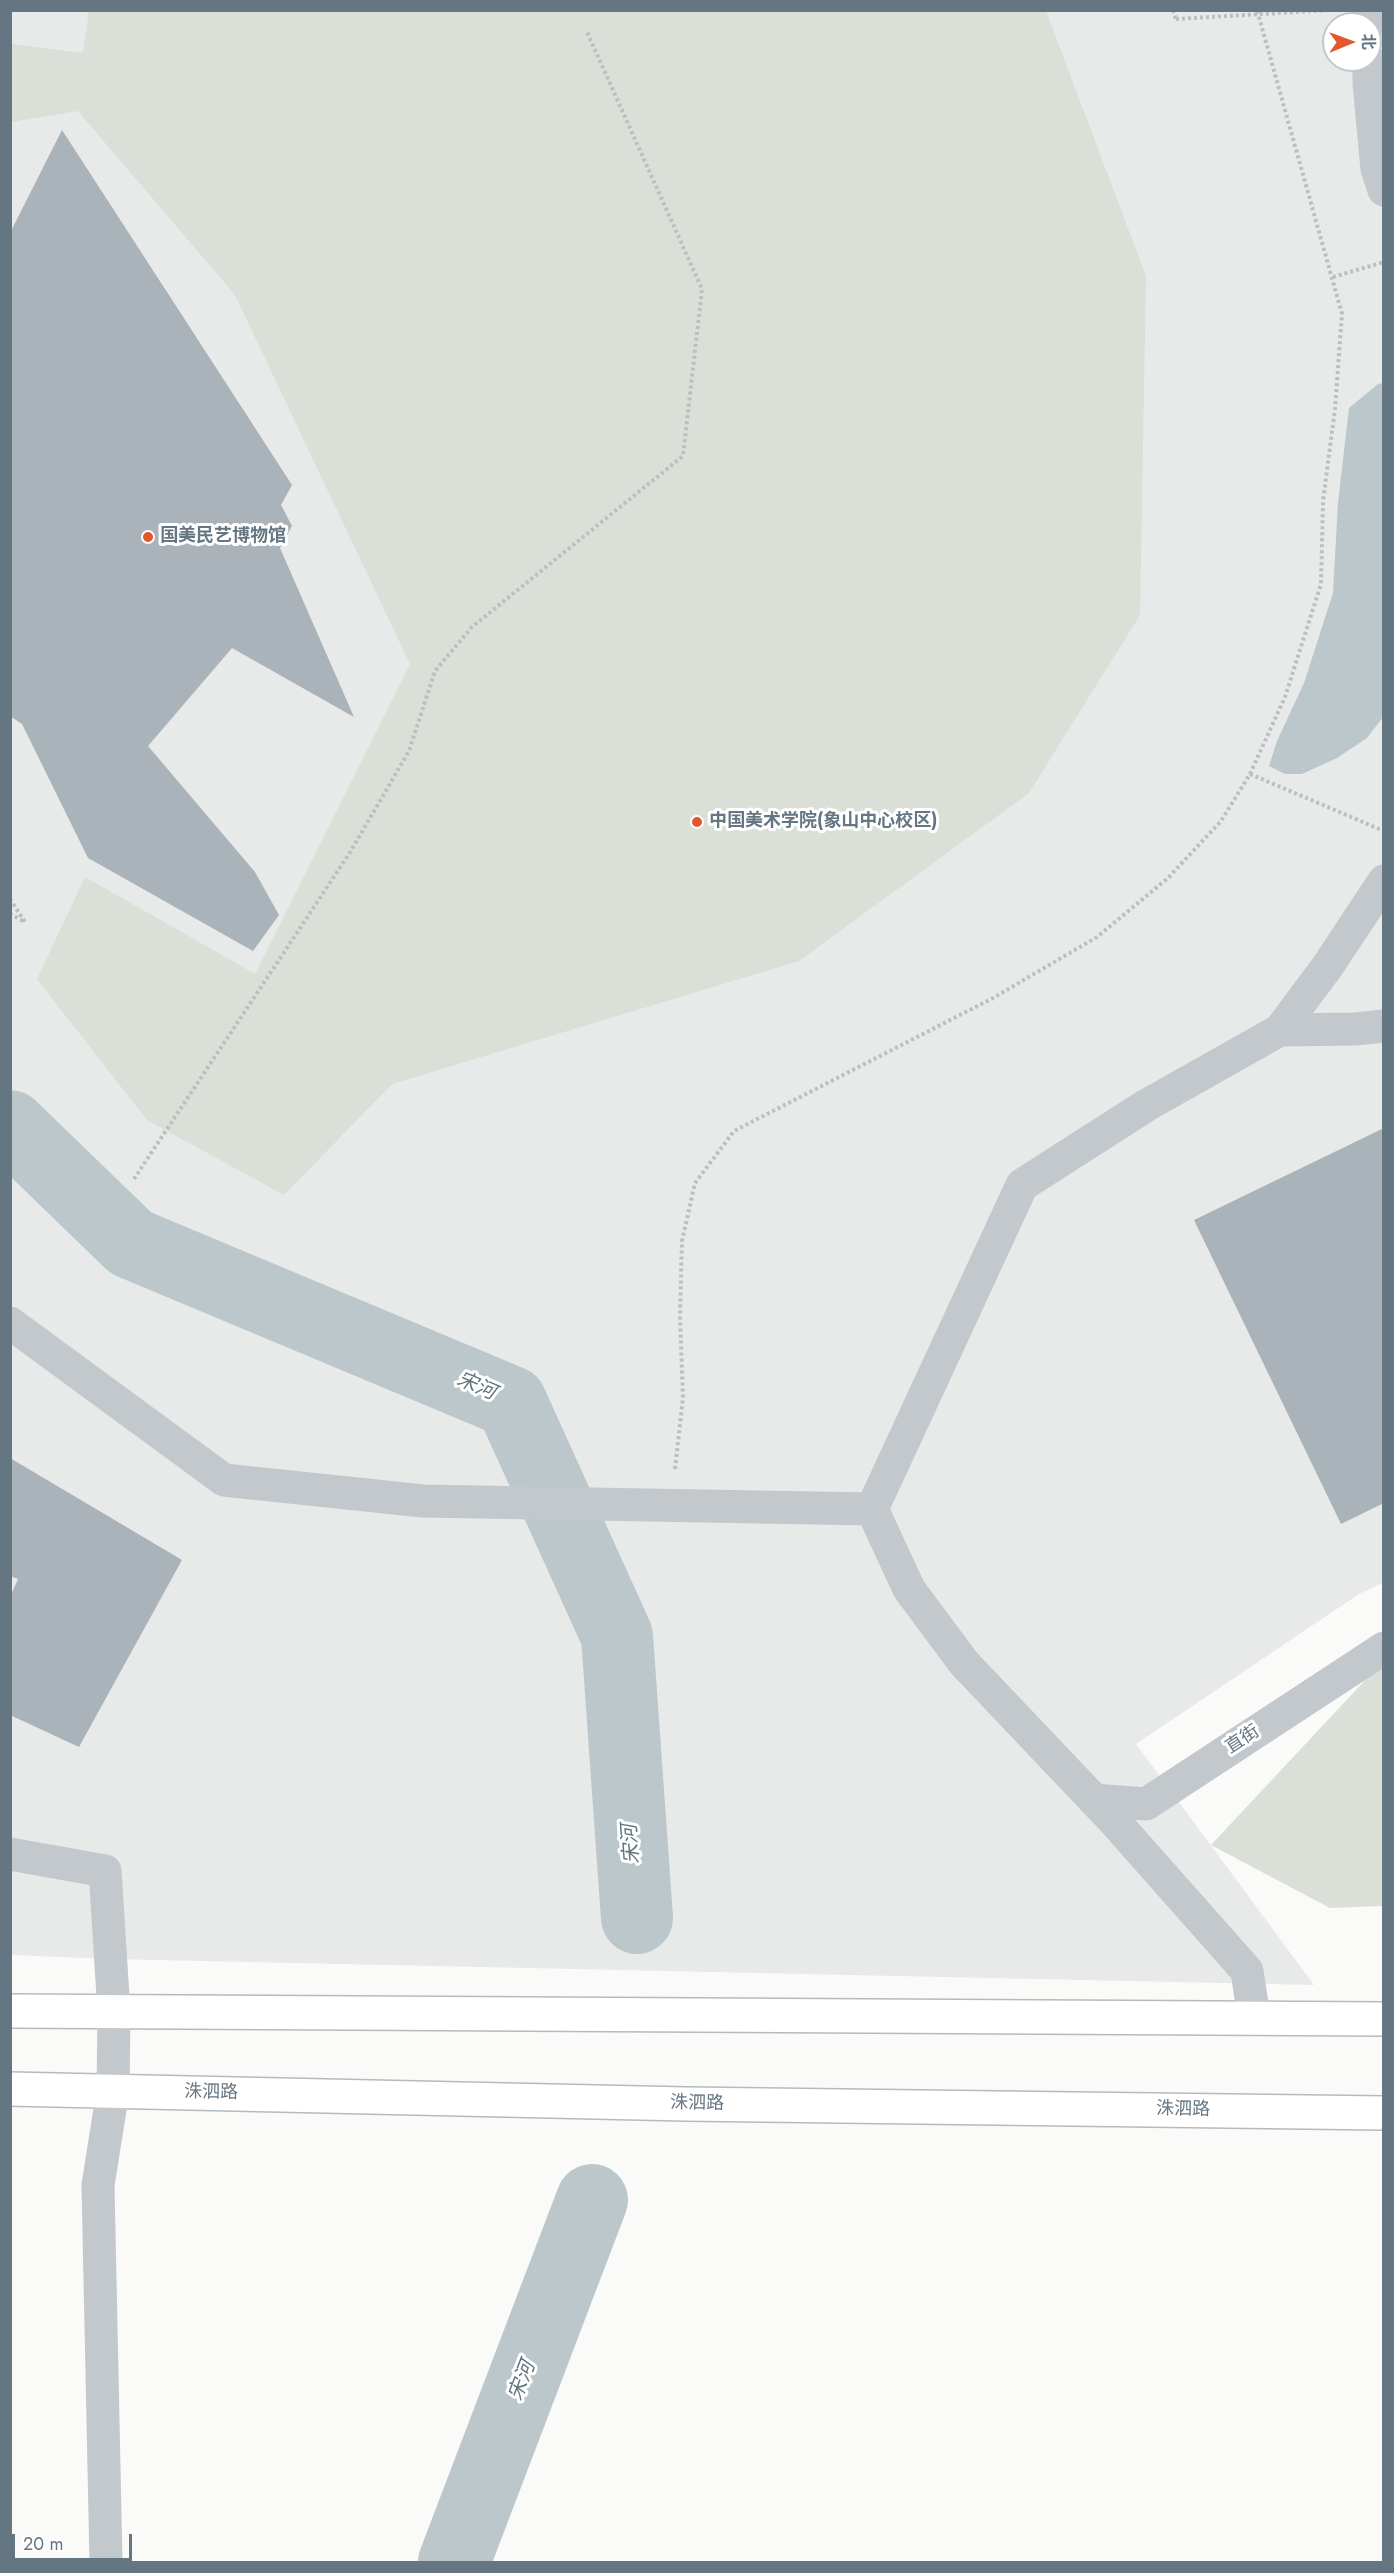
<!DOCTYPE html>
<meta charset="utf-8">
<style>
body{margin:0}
#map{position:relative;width:1394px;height:2573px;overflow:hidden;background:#fafaf8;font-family:Jost,"Noto Sans SC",sans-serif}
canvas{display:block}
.frame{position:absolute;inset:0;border:12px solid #657683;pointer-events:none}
.north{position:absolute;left:1322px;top:12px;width:60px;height:60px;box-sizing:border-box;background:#fff;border:2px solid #c1c8cd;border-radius:50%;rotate:89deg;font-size:16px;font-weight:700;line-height:24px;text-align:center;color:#657683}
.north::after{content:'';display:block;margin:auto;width:21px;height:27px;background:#e4572e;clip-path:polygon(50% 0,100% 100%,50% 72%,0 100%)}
.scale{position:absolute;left:12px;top:2534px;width:120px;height:27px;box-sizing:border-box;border:3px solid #657683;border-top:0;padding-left:8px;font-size:18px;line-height:21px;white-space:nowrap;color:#657683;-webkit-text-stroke:4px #fff;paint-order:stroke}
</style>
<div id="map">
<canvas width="1394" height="2573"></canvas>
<div class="frame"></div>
<div class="north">北</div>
<div class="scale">20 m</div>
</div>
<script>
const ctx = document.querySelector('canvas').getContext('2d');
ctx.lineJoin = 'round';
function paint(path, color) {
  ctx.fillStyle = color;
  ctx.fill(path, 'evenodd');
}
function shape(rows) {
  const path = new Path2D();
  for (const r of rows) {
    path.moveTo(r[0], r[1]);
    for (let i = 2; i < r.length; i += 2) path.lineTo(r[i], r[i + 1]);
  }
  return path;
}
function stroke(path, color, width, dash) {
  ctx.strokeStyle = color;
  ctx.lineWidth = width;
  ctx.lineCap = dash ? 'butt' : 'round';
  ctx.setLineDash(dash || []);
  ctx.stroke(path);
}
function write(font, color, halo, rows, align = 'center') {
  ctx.font = font + ' Jost,"Noto Sans SC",sans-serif';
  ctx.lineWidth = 6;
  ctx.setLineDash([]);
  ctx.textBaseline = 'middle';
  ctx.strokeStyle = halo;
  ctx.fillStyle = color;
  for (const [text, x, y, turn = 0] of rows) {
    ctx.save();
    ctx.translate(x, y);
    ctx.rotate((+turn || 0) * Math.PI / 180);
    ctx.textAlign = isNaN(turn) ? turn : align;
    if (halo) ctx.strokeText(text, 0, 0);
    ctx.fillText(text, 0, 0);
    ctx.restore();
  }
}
const built = shape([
 [11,11,1383,11,1383,1583,1359,1594,1136,1744,1314,1985,110,1959,11,1955],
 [1334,24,1370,24,1370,60,1334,60]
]);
const green = shape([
 [89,10,1046,11,1146,276,1140,615,1029,793,799,961,392,1084,284,1195,147,1120,37,979,85,877,255,974,410,664,235,295,78,111,11,122,11,44,83,53],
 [1383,1661,1383,1906,1330,1908,1211,1845]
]);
const water = shape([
 [1383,383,1383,717,1367,738,1337,758,1302,774,1285,774,1269,766,1277,741,1304,683,1333,593,1338,503,1349,408,1378,384]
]);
const river = shape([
 [10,1126,131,1243,511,1402,617,1636,637,1918],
 [454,2562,592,2200]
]);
const building = shape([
 [62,130,292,485,281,505,292,526,280,548,354,717,232,648,148,746,255,872,279,915,253,951,88,858,22,724,10,716,10,233],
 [1384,1128,1384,1503,1341,1524,1194,1220],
 [10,1458,182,1560,79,1747,10,1715,10,1597,18,1579,10,1576]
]);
const path = shape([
 [1173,10,1176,19],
 [1333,277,1384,262],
 [1250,774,1384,831],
 [10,899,25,922,10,914],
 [134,1179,349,854,409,751,435,671,472,627,683,456,702,289,587,32],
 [675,1469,683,1398,680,1316,682,1241,695,1183,734,1131,993,998,1097,937,1168,878,1221,821,1250,774,1285,697,1321,584,1323,501,1335,409,1342,314,1257,10]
]);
const minor = shape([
 [1369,24,1370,10],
 [1369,60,1369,83,1377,169,1384,190],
 [1280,1030,1355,1029,1384,1026],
 [10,1323,224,1480,423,1501,872,1509],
 [1094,1800,1146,1804,1384,1648],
 [10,1854,105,1871,114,2012,113,2091,98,2185,106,2562],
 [1254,2018,1247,1971,1116,1823,964,1663,909,1589,872,1509,1022,1185,1147,1105,1280,1030,1327,967,1384,881]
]);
const major = shape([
 [10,2011,1384,2019],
 [10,2089,686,2104,1384,2113]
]);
const pathBridge = shape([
 [1176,19,1330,10]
]);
const markers = [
 [148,537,6,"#e4572e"],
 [697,822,6,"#e4572e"]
];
const poiNames = [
 ["国美民艺博物馆",160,537],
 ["中国美术学院(象山中心校区)",709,822]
];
const streetNames = [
 ["直街",1243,1740,-33],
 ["洙泗路",211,2093,1],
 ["洙泗路",697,2104,1],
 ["洙泗路",1183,2110,1]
];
const waterNames = [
 ["宋河",476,1387,23],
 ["宋河",632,1844,-94],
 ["宋河",523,2381,-69]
];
paint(built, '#e8e9e9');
paint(green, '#dadfd7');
paint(water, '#bbc7cb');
stroke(river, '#bbc7cb', 72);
paint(building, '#aab3b9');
stroke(major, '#b5babe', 36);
stroke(path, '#bbbfc2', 4, [3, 3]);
stroke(minor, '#c3c8cc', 33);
stroke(major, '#fff', 33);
stroke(pathBridge, '#bbbfc2', 4, [3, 3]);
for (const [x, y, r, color] of markers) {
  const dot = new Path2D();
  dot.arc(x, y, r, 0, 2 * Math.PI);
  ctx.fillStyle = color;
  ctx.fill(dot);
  stroke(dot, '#fff', 2);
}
write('bold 18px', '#657683', '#fff', poiNames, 'left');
write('18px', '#657683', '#fff', streetNames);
write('italic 20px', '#60757c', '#fff', waterNames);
</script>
